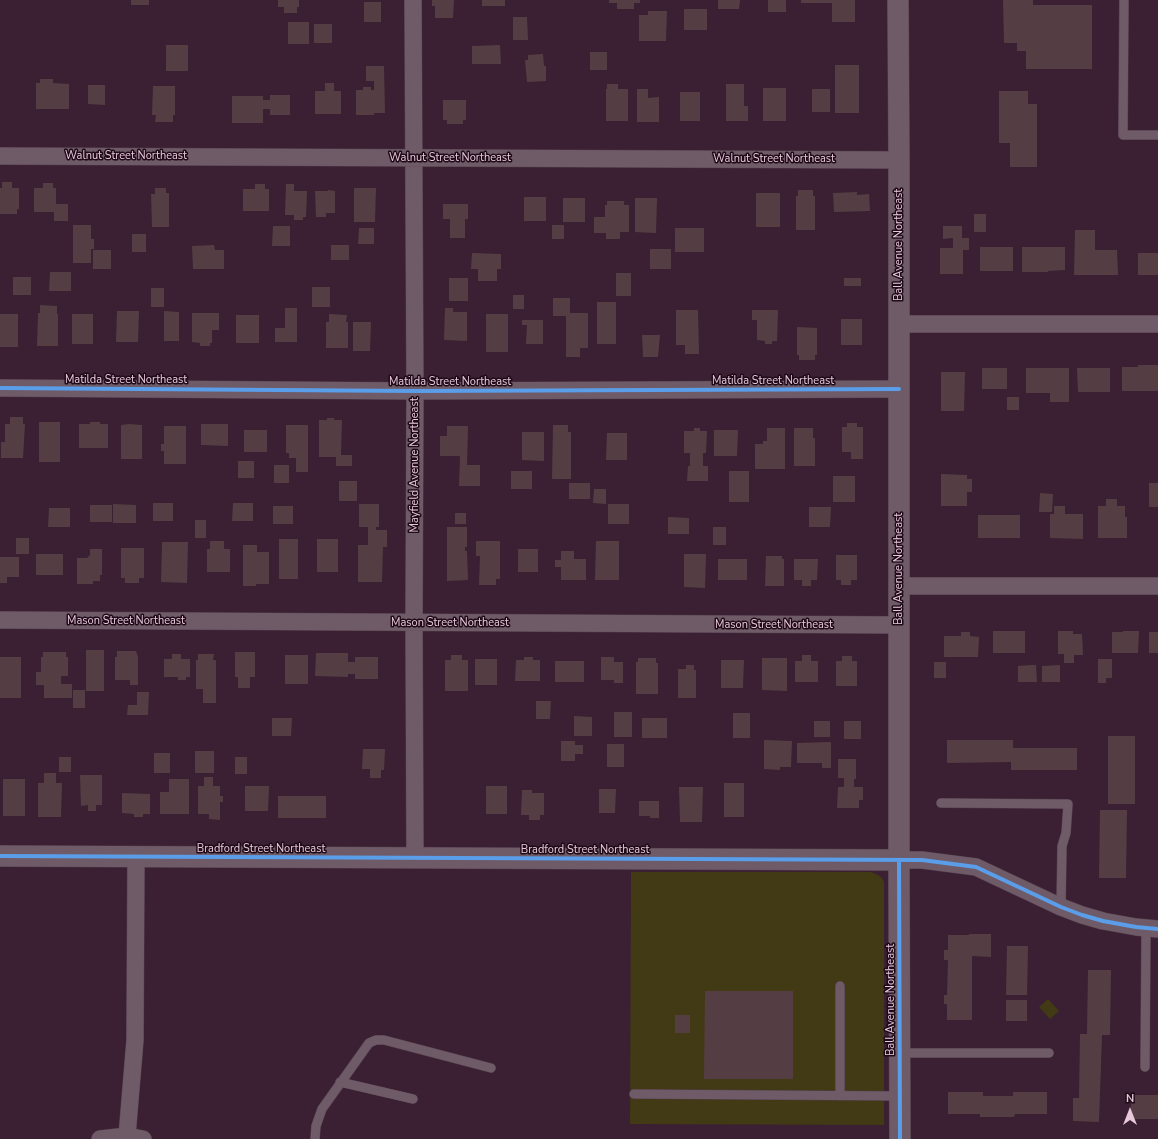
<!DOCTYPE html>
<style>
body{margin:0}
#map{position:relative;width:1158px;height:1139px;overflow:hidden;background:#3a2032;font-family:"Nunito Sans",sans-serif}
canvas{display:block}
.north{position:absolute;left:1110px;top:1091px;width:40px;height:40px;-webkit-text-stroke:3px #1f0a18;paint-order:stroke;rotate:0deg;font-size:11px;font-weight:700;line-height:16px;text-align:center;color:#e8c9db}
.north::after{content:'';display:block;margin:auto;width:14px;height:18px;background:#e8c9db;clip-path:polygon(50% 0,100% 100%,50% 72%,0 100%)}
</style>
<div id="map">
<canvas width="1158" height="1139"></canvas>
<div class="north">N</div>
</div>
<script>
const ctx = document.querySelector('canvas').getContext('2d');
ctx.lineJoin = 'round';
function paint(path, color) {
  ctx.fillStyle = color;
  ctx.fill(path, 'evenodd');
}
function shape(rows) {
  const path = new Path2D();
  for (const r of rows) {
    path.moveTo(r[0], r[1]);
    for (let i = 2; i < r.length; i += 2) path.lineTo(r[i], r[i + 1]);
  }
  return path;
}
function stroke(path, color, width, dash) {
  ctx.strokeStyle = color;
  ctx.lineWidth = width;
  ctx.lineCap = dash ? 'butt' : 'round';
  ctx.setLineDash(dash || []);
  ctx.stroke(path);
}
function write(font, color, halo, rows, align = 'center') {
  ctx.font = font + ' "Nunito Sans",sans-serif';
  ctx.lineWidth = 3;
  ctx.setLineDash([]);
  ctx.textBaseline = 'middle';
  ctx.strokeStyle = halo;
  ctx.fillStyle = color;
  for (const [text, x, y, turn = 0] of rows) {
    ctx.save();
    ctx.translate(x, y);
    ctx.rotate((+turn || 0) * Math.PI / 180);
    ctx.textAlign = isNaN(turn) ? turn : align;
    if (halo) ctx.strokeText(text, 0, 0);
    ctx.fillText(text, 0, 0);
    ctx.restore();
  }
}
const green = shape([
 [631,872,871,872,878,875,882,878,884,882,884,1125,630,1124],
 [1048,999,1059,1011,1050,1019,1039,1007]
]);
const building = shape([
 [131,0,149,0,149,5,131,5],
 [278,0,299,0,299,7,297,7,297,13,284,13,284,7,278,7],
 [432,0,454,0,453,18,435,18,435,6,432,6],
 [482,0,505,0,505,6,482,6],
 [609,0,640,0,640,3,634,3,634,9,617,9,617,3,609,3],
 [718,0,740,0,739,9,718,9],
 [768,0,786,0,786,12,768,12],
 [801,0,855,0,855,22,832,22,832,3,801,3],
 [1003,0,1033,0,1033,5,1092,5,1092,69,1026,69,1026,51,1017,51,1017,43,1004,43],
 [364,2,381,2,381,22,364,22],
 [684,9,707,9,707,30,684,30],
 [648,11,667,11,666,41,639,41,639,15,648,15],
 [513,17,527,17,528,40,513,40],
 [288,22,309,22,309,44,288,44],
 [314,24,332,24,332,43,314,43],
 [166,45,188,45,188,71,166,71],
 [500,45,501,64,472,64,472,46],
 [590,52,607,52,607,70,590,70],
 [543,54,544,66,546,66,546,81,527,82,525,60,528,60,528,55],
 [835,65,859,65,859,113,835,113],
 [366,66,384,66,385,113,374,113,374,115,356,115,356,90,363,90,363,87,371,87,371,90,374,90,374,81,366,81],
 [40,79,53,79,53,83,69,84,69,109,36,109,36,83,40,83],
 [325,83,334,83,334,91,341,91,341,114,315,114,315,91,325,91],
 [607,84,618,84,618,89,628,89,628,121,606,121,606,89,607,89],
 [726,84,744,84,744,106,748,106,748,121,726,121],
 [88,85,105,85,105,105,88,104],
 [153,86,175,86,175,115,173,115,173,122,155,122,156,115,152,115],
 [763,88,786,88,786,121,763,121],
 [637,89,648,89,648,98,659,97,659,122,637,122],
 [812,89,830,89,830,112,812,112],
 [999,91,1028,91,1028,104,1037,104,1037,167,1010,167,1010,143,999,143],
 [680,92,700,92,700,121,680,121],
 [270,95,290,95,290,115,270,115,270,109,263,109,263,123,232,123,232,96,263,96,263,100,270,100],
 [443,100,466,100,466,120,463,120,463,124,447,124,447,120,443,120],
 [2,182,12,182,12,188,19,188,19,209,17,209,17,214,0,214,0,188,2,188],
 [43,183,53,183,53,188,56,188,56,204,68,204,68,221,54,221,54,212,34,212,34,188,43,188],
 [255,184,265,184,265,189,269,189,269,211,243,211,243,189,255,189],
 [286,184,294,184,294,191,307,191,306,217,303,217,303,220,294,220,294,215,285,215],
 [155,188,166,188,166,193,169,193,169,227,152,227,151,194,155,194],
 [354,188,376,188,375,222,354,222],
 [328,190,335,191,335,213,326,213,326,217,316,217,315,191,328,191],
 [798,190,813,190,813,196,815,196,815,230,796,230,796,196,798,196],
 [857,192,857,195,869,194,870,211,834,212,833,193],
 [756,193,780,193,780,227,756,227],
 [524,197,546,197,546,221,524,221],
 [563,198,585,198,585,222,563,222],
 [635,198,657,198,656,233,635,232],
 [607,201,624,201,624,205,629,205,629,232,620,232,620,239,606,239,606,233,594,233,594,217,605,217,605,205,607,205],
 [443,204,468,204,468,219,465,219,465,238,450,238,450,219,443,219],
 [974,214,986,214,986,232,974,232],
 [73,225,91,225,91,239,94,239,94,249,91,249,91,263,73,263],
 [552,225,564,225,564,239,552,239],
 [273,226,290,226,290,246,272,246],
 [943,226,962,226,962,238,969,238,969,250,963,250,963,274,940,274,940,248,953,248,953,238,943,239],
 [359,228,374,228,374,244,358,244],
 [675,228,704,228,704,252,675,252],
 [1075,230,1095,230,1095,250,1117,250,1118,275,1074,275],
 [132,234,146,234,146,252,132,252],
 [214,245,215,250,224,250,224,269,193,269,192,246],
 [331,245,349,245,349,260,331,260],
 [980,247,1013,247,1013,271,980,271],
 [1022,247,1065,247,1065,270,1048,271,1048,272,1022,272],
 [650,249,671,249,671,269,650,269],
 [93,250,111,250,111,269,93,269],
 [472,253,501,254,501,269,497,269,497,281,478,281,478,269,471,269],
 [1138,253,1158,253,1158,275,1138,275],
 [50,272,71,272,71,291,49,291],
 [616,273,631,273,631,296,616,296],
 [13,277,31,277,31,295,13,295],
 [449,278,468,278,468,301,449,301],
 [844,278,861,278,861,286,844,286],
 [312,287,330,287,330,307,312,307],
 [151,288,164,288,164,307,151,307],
 [513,295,524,295,524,309,513,309],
 [553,298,570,298,570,313,588,313,588,348,580,348,580,357,566,357,566,316,553,316],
 [597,302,616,302,616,344,597,344],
 [40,305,57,306,57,314,58,314,58,346,37,346,38,313,40,313],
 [285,308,297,308,297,342,275,342,275,328,285,328],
 [445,308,453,308,453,312,467,312,467,341,444,340],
 [676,310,698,310,699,354,685,354,685,345,676,345],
 [752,310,778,310,777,341,772,341,772,344,765,344,765,341,757,340,757,320,752,320],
 [117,311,139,311,138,342,116,342],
 [164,311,179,312,179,341,164,341],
 [192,313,219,313,219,330,212,330,212,343,210,343,210,346,200,346,200,343,192,342],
 [0,314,18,314,18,347,0,347],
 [72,314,93,314,93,344,72,344],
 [329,314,347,315,346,322,348,322,348,348,326,348,326,322,329,322],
 [486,314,508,314,508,352,486,352],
 [236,315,259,315,259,343,236,343],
 [841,319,862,319,862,345,841,345],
 [522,320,543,320,543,344,526,344,527,325,522,325],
 [353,322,371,322,370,351,353,351],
 [797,327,817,328,817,355,815,355,815,360,799,360,799,355,797,355],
 [642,335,660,335,658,357,643,357],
 [1138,365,1158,365,1158,391,1122,391,1122,367,1138,367],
 [982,368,1007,368,1007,389,982,389],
 [1026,368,1069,368,1069,402,1050,402,1050,393,1026,393],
 [1077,368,1110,368,1110,392,1078,392],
 [941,372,965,372,964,411,941,411],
 [1007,397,1019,397,1019,410,1007,410],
 [10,417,23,417,23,424,25,424,23,458,1,458,1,442,5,442,5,424,10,424],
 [327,418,334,418,334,420,342,420,341,455,352,455,352,466,336,466,336,457,319,457,319,420,327,420],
 [39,422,60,422,60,462,39,462],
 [90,422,100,422,100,424,108,424,108,448,79,448,79,424,90,424],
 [847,423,857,423,857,427,863,427,863,459,851,459,851,452,842,452,842,427,847,427],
 [129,424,142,425,142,459,121,459,121,425],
 [201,424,228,424,228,446,201,445],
 [286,425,308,425,308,472,296,472,296,458,289,458,289,453,286,453],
 [553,425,568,425,568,432,571,432,571,479,552,479],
 [164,426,186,426,186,464,164,464,164,451,161,451,161,444,164,444],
 [447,426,468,426,467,465,480,465,480,486,459,486,460,456,440,456,440,436,447,436],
 [694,428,700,428,700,431,707,431,706,453,703,453,703,466,708,466,708,481,687,481,688,466,690,466,690,453,684,453,684,431,694,431],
 [767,428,785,428,785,469,755,469,755,444,763,444,763,441,767,441],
 [794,428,813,428,813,438,815,438,815,466,794,466],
 [244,430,267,430,267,452,244,452],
 [714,430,738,430,737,456,714,456],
 [522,432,544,432,544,461,522,460],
 [607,433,627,433,627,460,606,460],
 [238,461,254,461,254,478,238,478],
 [274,465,289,465,289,483,274,483],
 [511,471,532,471,532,489,511,489],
 [729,471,749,471,749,502,729,502],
 [941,474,967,475,967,479,972,479,972,492,967,492,967,506,941,506],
 [833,476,855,476,855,502,833,502],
 [339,481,357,481,357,501,339,501],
 [569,483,590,483,590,499,569,499],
 [1149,483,1158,483,1158,507,1149,507],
 [594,489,606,489,606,504,593,503],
 [1040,493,1053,494,1052,512,1039,512],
 [1106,499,1117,499,1117,506,1125,506,1125,517,1127,517,1127,538,1098,538,1098,506,1106,506],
 [153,503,173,503,173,521,153,521],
 [233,503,253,503,253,521,232,521],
 [113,504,136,505,136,523,113,523],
 [359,504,379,504,379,527,376,527,376,530,387,530,387,547,383,547,382,582,358,582,358,545,368,545,368,527,359,527],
 [608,504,629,504,629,524,608,524],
 [90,505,112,505,112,522,90,522],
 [273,506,293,506,293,524,273,524],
 [1054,506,1065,506,1065,514,1083,514,1083,539,1050,538,1050,514,1054,514],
 [809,507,831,507,830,527,809,527],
 [49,508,70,508,70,527,48,527],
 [455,513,466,513,466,524,455,524],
 [978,515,1020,515,1020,538,978,538],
 [668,517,689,518,689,534,668,534],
 [195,520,206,520,206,538,195,538],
 [447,527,467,527,467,547,465,547,465,551,467,551,468,580,447,581],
 [713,527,726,527,726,545,713,545],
 [16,538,29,538,29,554,16,554],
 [279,539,298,539,298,579,279,579],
 [317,539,338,539,338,572,317,572],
 [210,541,224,541,224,549,230,549,230,572,207,572,207,549,210,549],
 [476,541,500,541,500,579,496,579,496,585,479,585,480,556,476,556],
 [596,541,619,541,619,580,595,580],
 [162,542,188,542,187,583,161,582],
 [243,545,257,545,257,552,269,552,269,584,256,584,256,586,243,586],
 [121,548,144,548,144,578,139,578,139,583,125,583,125,578,121,578],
 [90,549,102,549,102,575,100,575,100,581,93,581,93,584,77,584,77,558,87,558,90,555],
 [518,549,538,549,538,572,518,572],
 [561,551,574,551,574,559,586,559,586,580,561,580,561,567,555,567,555,560,561,560],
 [36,554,63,554,63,575,36,575],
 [684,554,706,554,705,588,684,587],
 [836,555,857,555,857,580,851,580,851,585,841,585,841,580,836,580],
 [766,556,782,556,782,559,784,559,784,586,765,586],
 [0,557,19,557,19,577,7,577,7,583,0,583],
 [718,559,747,559,747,580,718,580],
 [794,559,818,559,817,580,811,580,811,586,802,586,802,580,794,580],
 [993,631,1025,631,1025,653,993,653],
 [1058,631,1073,631,1073,634,1082,634,1083,655,1074,655,1074,663,1064,663,1064,654,1058,654],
 [1123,631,1139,631,1138,653,1112,653,1112,632,1123,632],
 [961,632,970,632,970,636,979,637,978,657,944,657,944,636,961,636],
 [1149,632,1158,632,1158,653,1149,653],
 [86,650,104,650,104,691,86,691],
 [117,651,136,651,138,657,138,685,130,685,130,680,115,680,115,657,117,657],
 [43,652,66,652,66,657,68,657,68,676,61,676,61,684,72,684,72,698,44,698,44,685,36,685,36,672,41,672,41,657,43,657],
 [235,652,255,652,255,677,250,677,250,688,238,688,238,677,235,677],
 [316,653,348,653,348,662,355,662,355,657,378,657,378,679,355,679,355,674,348,674,348,677,315,676],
 [172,654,181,654,181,659,190,659,190,677,186,677,186,680,178,680,178,677,164,677,164,659,172,659],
 [198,654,214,654,213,660,216,660,216,703,203,703,203,689,196,689,196,660,198,660],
 [285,655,308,655,308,684,285,684],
 [451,655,462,655,462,660,468,660,468,691,445,691,445,660,451,660],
 [802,655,811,655,811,661,818,661,818,682,795,682,795,661,802,661],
 [842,656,852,656,852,661,857,661,857,686,836,686,836,661,842,661],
 [0,657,21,657,21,698,0,698],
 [524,657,533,657,533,660,540,660,540,681,515,681,516,660,524,660],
 [601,657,614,657,614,662,623,662,623,683,614,683,614,680,601,680],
 [638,658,656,658,656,663,658,663,658,694,636,694,636,662,638,662],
 [762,658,787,658,787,691,762,690],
 [475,659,497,659,497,685,475,685],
 [1098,659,1112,659,1112,678,1106,678,1106,683,1098,683],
 [721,660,744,660,743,688,721,688],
 [555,661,584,661,584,682,555,682],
 [934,662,946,662,946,678,934,678],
 [686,665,694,665,694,670,696,670,696,698,678,698,678,669,686,669],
 [1031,665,1036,665,1037,682,1018,682,1018,666],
 [1060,665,1060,682,1042,682,1042,666],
 [73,690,85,690,85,708,73,708],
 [137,692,149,692,148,715,127,715,128,705,137,705],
 [536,701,551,701,550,719,536,719],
 [614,712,632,712,632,737,614,737],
 [733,713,750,713,750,738,733,738],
 [574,716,592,717,592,736,574,736],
 [272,718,292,718,291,736,272,736],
 [642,718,667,718,667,738,642,738],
 [814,721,830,721,830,737,814,737],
 [844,721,861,721,861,739,844,739],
 [1108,736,1135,736,1135,804,1108,804],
 [764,740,792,741,791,767,780,767,780,770,764,769],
 [947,740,1013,740,1013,748,1077,748,1077,770,1011,770,1011,762,947,763],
 [561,741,575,741,575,745,583,745,583,754,575,754,575,761,561,761],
 [831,742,831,768,822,768,822,763,797,763,797,743],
 [607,744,624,744,624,767,607,767],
 [363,749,385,749,384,770,381,770,381,778,370,778,370,769,362,769],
 [195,751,214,751,214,773,195,773],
 [154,753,170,753,170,773,154,773],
 [59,757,71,757,71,772,59,772],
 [235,757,247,757,247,774,235,774],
 [838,759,856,759,856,779,854,779,854,787,863,787,863,800,859,800,859,808,837,808,838,787,844,787,844,778,838,778],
 [44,773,56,773,56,783,62,783,61,817,38,817,38,783,44,783],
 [80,775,102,775,102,805,96,805,96,811,88,811,88,805,81,806],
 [204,777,213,777,213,786,220,786,220,796,223,796,223,802,220,802,220,820,209,819,209,814,198,814,198,786,204,786],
 [3,779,25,779,25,816,3,816],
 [169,779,189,779,189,814,160,814,160,792,169,792],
 [724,783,744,783,744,817,724,817],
 [245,786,269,786,268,811,245,811],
 [486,786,507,786,507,814,486,814],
 [679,787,703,787,702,822,680,822],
 [599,789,616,789,615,813,599,813],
 [522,790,532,790,532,793,544,793,544,815,540,815,540,820,529,820,529,815,521,815],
 [122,793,150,794,150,814,143,814,143,817,134,817,134,814,122,813],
 [278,796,326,796,326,818,278,818],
 [639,801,659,801,659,818,650,818,650,816,639,816],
 [1100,810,1127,810,1126,878,1099,878],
 [969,934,991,934,991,957,972,956,972,1020,947,1020,947,1004,944,1004,944,995,947,995,948,960,944,960,944,950,948,950,948,935,969,935],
 [1007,946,1028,946,1027,995,1006,995],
 [1088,970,1111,970,1110,1035,1102,1035,1099,1122,1073,1121,1073,1098,1079,1098,1080,1034,1087,1034],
 [705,991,793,991,793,1079,704,1079],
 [1006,1000,1027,1000,1027,1021,1006,1021],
 [675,1015,690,1015,690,1033,675,1033],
 [948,1092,983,1092,983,1096,1013,1096,1013,1092,1047,1092,1047,1114,1015,1114,1014,1117,980,1117,980,1114,948,1114],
 [1131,1095,1158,1095,1158,1119,1131,1119]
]);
const service = shape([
 [1124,0,1123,135,1158,135],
 [941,803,1068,804,1066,833,1062,846,1061,907],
 [900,1053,1049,1053],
 [1145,1067,1146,928],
 [340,1082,413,1099],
 [634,1094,900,1096],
 [840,1096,840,986],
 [315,1139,316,1126,322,1109,369,1043,376,1040,384,1040,491,1068]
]);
const minor = shape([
 [413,0,415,391,414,623,415,858],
 [0,156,899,160],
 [899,324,1158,324],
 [0,388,415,391,899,389],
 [899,586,1158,586],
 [0,620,899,625],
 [899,860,922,860,976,867,1061,907,1082,915,1103,921,1136,927,1158,929],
 [127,1136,135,1040,136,857],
 [100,1139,127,1136,143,1139]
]);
const tertiary = shape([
 [898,0,899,160,899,882,900,1139],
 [0,856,899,860]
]);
const cycleway = shape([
 [0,388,415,391,899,389],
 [0,856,922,860,976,867,1061,907,1082,915,1103,921,1136,927,1158,929],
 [899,860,900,1139]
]);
const streetNames = [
 ["Walnut Street Northeast",126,156],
 ["Walnut Street Northeast",450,158],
 ["Walnut Street Northeast",774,159],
 ["Ball Avenue Northeast",899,245,-90],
 ["Matilda Street Northeast",126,380],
 ["Matilda Street Northeast",773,381],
 ["Matilda Street Northeast",450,382],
 ["Mayfield Avenue Northeast",415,465,-90],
 ["Ball Avenue Northeast",899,569,-90],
 ["Mason Street Northeast",126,621],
 ["Mason Street Northeast",450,623],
 ["Mason Street Northeast",774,625],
 ["Bradford Street Northeast",261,849],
 ["Bradford Street Northeast",585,850],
 ["Ball Avenue Northeast",891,1000,-90]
];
paint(green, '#423915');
paint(building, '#553e43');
stroke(service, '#533d4b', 10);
stroke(minor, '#533d4b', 18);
stroke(tertiary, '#533d4b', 22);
stroke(service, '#6f5b68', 9);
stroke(minor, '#6f5b68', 17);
stroke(tertiary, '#6f5b68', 21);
stroke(cycleway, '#5a9eea', 4);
write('11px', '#e8c9db', '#1f0a18', streetNames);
</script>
